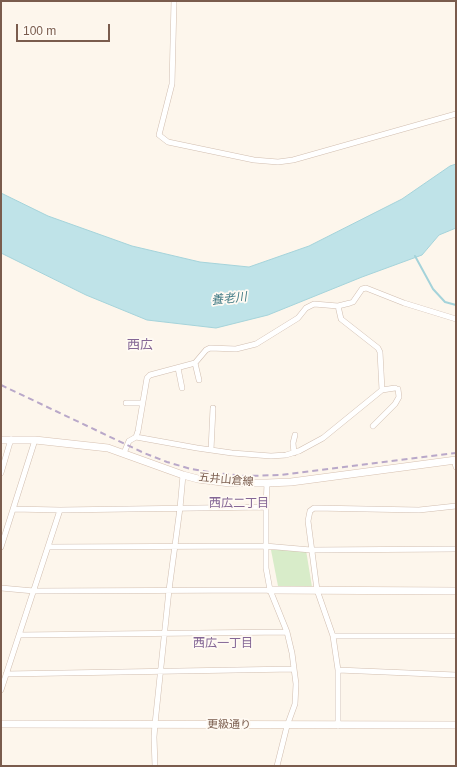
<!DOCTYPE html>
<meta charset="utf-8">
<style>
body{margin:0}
#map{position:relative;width:457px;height:767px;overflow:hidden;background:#fdf6ec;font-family:Arial,sans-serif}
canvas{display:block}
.frame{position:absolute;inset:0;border:2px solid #7a5c4d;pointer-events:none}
.scale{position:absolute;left:16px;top:24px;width:94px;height:18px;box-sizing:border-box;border:2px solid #7a5c4d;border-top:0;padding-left:5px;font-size:12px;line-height:14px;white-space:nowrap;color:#7a5c4d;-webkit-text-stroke:3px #fffaf3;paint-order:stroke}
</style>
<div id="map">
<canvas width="457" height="767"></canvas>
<div class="frame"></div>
<div class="scale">100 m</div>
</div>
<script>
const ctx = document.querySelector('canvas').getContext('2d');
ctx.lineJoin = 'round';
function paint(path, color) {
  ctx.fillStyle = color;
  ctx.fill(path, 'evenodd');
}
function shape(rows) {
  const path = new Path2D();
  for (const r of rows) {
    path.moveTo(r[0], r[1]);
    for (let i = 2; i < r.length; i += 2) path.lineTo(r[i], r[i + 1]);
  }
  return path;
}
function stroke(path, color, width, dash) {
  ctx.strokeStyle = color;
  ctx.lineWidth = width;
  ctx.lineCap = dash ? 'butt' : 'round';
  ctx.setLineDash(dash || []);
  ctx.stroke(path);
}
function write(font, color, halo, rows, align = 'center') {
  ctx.font = font + ' Arial,"Noto Sans JP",sans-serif';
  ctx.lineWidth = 3.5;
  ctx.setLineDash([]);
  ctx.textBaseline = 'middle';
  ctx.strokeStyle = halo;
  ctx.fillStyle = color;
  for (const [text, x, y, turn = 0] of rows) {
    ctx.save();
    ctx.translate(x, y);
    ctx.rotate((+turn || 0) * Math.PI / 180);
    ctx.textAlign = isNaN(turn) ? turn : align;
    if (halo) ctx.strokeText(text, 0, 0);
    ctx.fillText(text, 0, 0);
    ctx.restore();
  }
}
const green = shape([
 [271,550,306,550,312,587,278,586]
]);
const water = shape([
 [456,164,456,228,439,235,422,255,362,277,268,315,216,328,147,320,86,295,1,253,1,193,48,216,132,246,200,262,249,267,309,246,402,199,450,166,456,164]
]);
const stream = shape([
 [415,256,433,289,445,302,456,305]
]);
const street = shape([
 [174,1,172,84,159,135,168,142,254,160,278,162,293,160,456,114],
 [338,306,341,319,378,348,380,352,382,390],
 [195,363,199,380],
 [178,368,182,388],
 [126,403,142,403],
 [373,426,395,404,399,397,398,389],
 [136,437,197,448,232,453,271,456,286,455,299,451,323,438,382,390,395,388],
 [211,450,213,408],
 [124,453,129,441,136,437,138,431,147,378,150,375,195,363,206,350,210,348,236,349,256,344,298,318,306,308,314,304,338,306,350,303,353,302,362,289,366,288,404,303,456,319],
 [294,453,293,443,295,435],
 [454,460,456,467],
 [1,473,11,439],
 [267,483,266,507,266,568,270,590,287,632,292,653,296,684,295,704,287,726,277,766],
 [13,509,60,510,266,507],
 [1,547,35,440],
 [48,547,265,546,311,550,456,549],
 [1,588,34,591,270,590],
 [19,635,287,632],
 [333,636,456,636],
 [338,670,456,675],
 [6,674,294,669],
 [1,690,60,510],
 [338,726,338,670,333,636,317,590,308,521,310,511,314,508,419,510,456,506],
 [155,766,154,737,155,724,169,590,180,508,183,475]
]);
const secondary = shape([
 [1,440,35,440,108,448,183,475,198,479,230,483,267,483,291,482,456,460],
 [270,590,456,591],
 [1,724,456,725]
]);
const rail = shape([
 [1,385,144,453,167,462,191,469,215,473,246,476,281,475,456,453]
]);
const streetNames = [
 ["五井山倉線",226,480,5],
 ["更級通り",229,725,1]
];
const waterNames = [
 ["養老川",229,299,-6]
];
const neighbourhoodNames = [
 ["西広二丁目",239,504],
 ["西広一丁目",223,644]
];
const quarterNames = [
 ["西広",140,345]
];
paint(green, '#d8ecc9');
paint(water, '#bfe3e8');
stroke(water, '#a5d3da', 1);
stroke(stream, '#a5d3da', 2);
stroke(street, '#d1beb0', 6);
stroke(secondary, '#d6c0b0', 8);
stroke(street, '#fff', 5);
stroke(secondary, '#fff', 7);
stroke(rail, '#b9a8c9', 2, [6, 4]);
write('11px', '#7a5c4d', '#fffaf3', streetNames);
write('italic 12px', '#437c86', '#fffaf3', waterNames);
write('12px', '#846695', '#fffaf3', neighbourhoodNames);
write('13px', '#846695', '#fffaf3', quarterNames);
</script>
